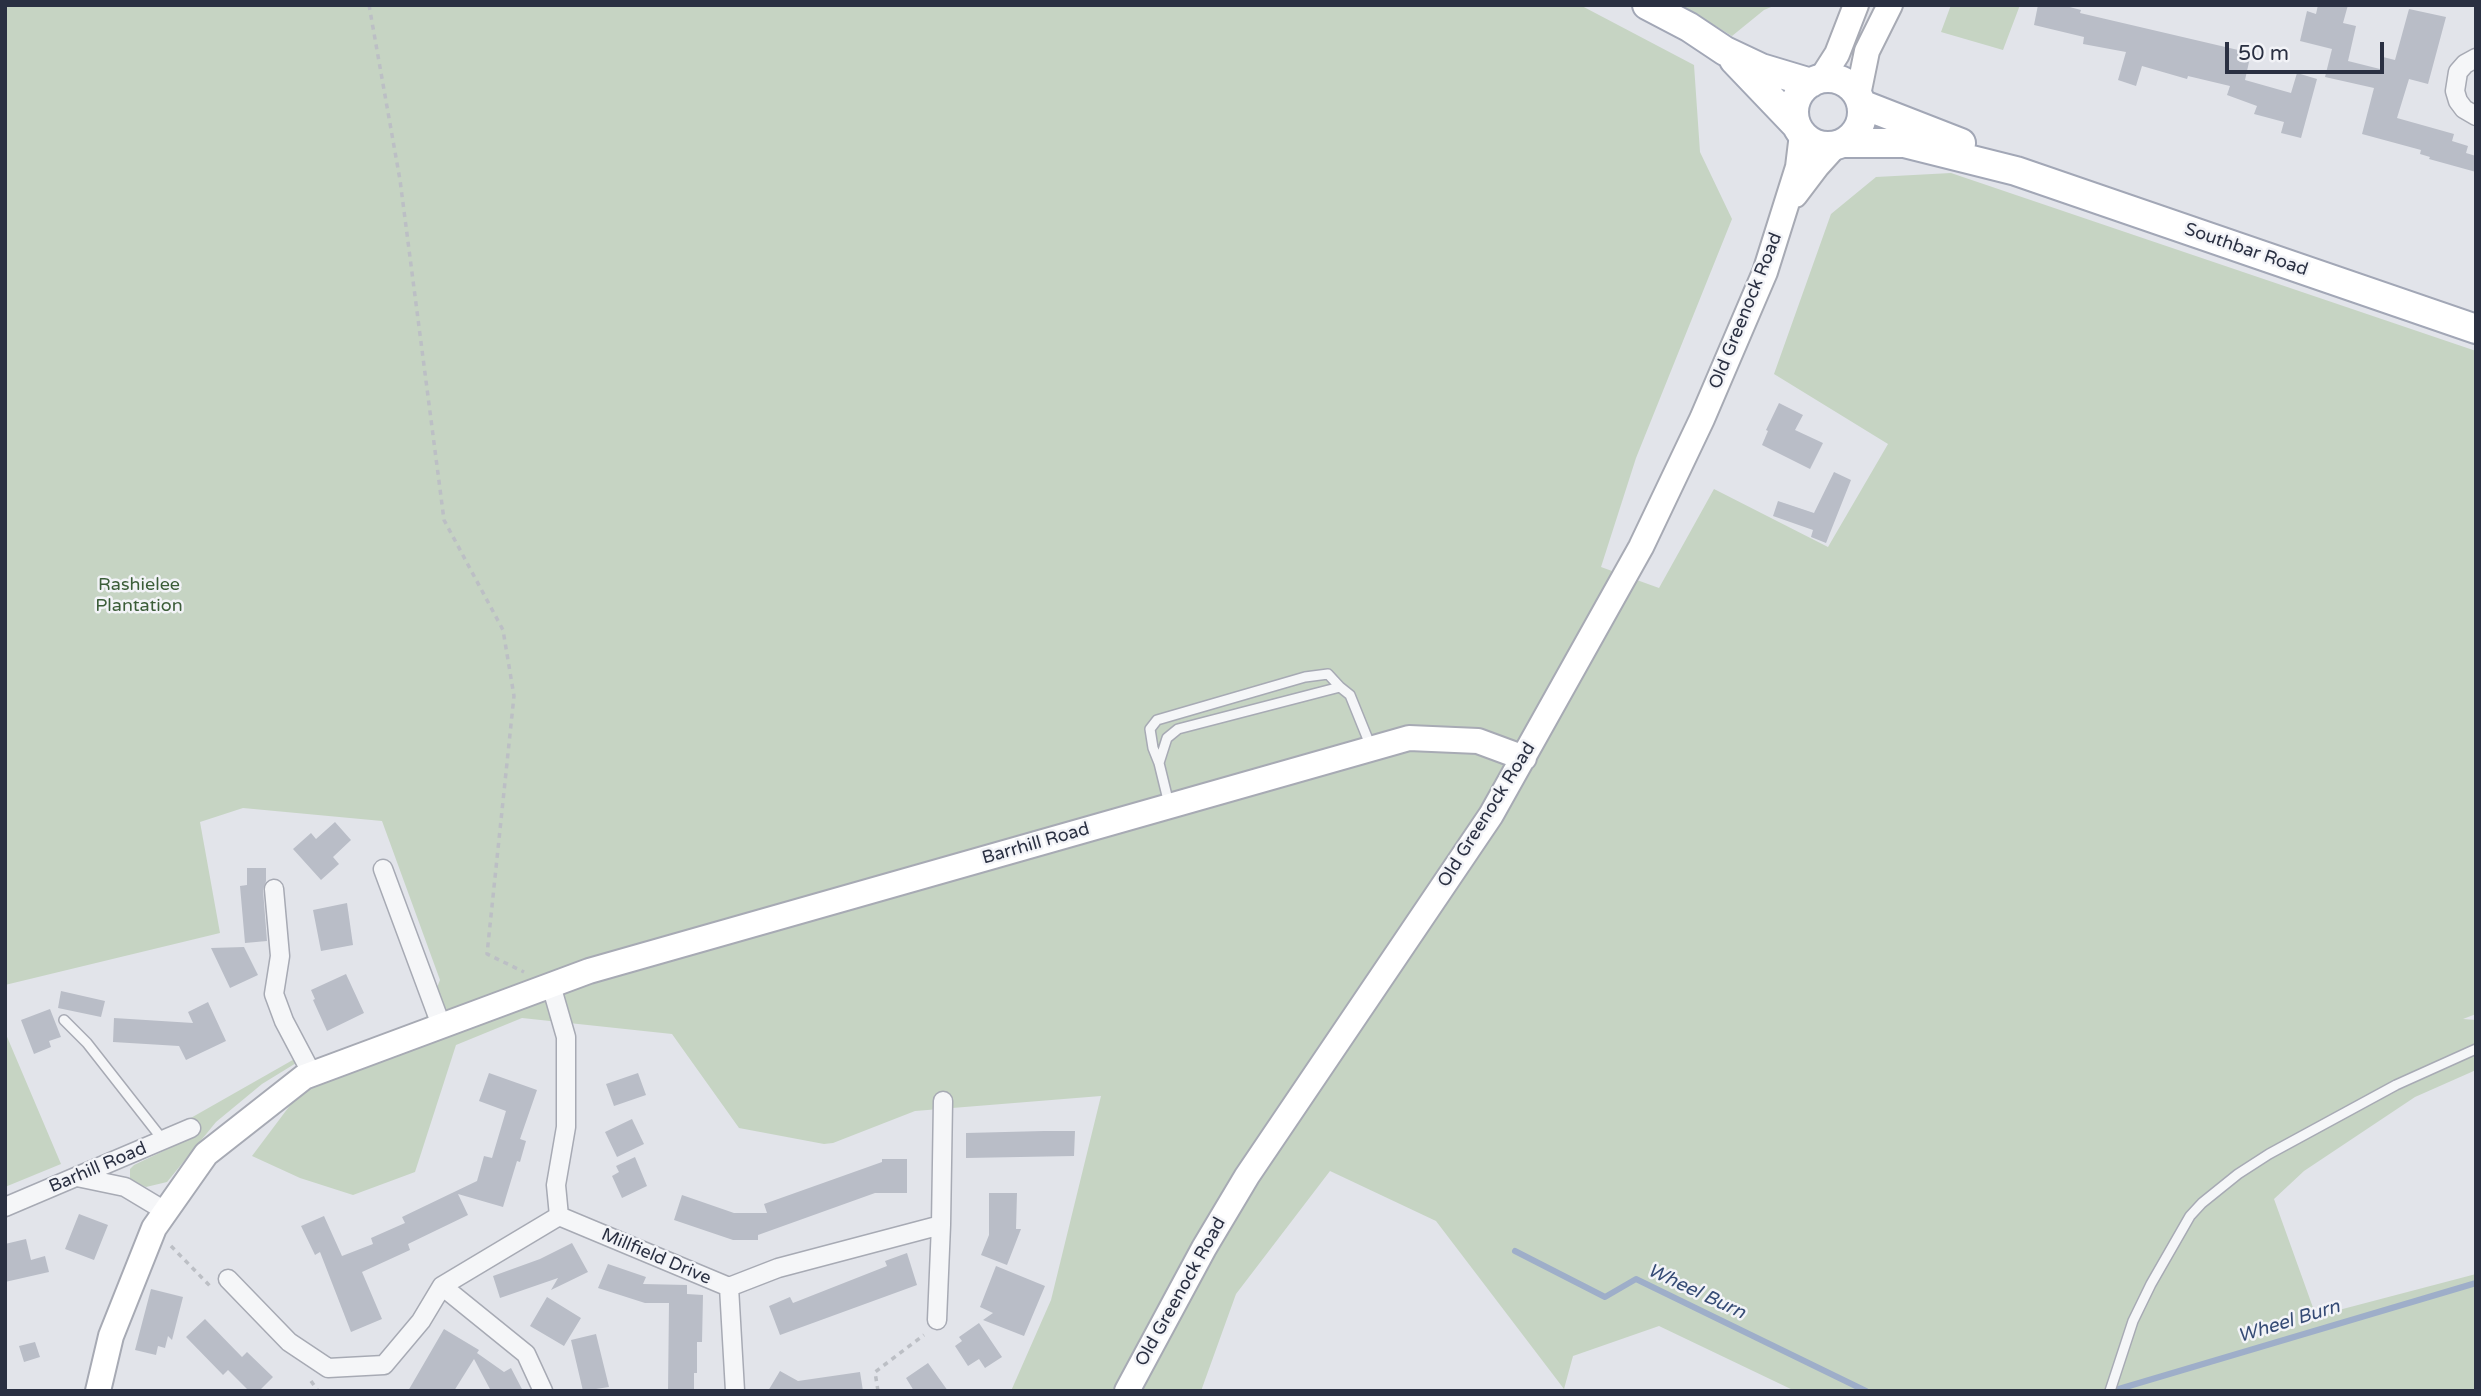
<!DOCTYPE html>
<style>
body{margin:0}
#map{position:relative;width:2481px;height:1396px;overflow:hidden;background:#e2e4ea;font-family:"Varela Round",sans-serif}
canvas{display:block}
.frame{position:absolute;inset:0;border:7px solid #2a3042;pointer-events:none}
.scale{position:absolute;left:2225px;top:42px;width:159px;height:32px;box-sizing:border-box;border:4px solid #2a3042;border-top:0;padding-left:9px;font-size:21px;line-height:24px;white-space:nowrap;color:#2a3042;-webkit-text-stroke:5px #f2f3f7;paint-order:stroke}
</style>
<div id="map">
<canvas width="2481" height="1396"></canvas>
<div class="frame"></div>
<div class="scale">50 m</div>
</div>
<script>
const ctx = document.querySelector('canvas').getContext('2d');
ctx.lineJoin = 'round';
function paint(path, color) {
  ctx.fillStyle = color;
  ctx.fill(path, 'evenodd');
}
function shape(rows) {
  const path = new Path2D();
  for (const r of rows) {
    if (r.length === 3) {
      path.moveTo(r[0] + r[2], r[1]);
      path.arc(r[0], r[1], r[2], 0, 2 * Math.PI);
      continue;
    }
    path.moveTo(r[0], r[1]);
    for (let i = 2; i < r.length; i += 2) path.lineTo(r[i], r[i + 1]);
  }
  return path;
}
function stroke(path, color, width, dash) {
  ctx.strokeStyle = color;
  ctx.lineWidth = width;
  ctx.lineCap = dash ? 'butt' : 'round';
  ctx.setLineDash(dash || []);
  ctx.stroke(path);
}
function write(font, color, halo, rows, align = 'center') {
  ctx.font = font + ' "Varela Round",sans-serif';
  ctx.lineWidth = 5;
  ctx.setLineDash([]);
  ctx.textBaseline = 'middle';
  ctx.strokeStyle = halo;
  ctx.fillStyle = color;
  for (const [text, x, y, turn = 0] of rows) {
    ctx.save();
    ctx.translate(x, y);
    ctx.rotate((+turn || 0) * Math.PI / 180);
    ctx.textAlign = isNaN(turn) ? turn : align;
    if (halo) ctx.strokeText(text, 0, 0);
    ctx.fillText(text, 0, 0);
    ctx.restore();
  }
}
const green = shape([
 [5,5,1580,5,1694,65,1700,152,1732,219,1636,458,1601,567,1659,588,1714,489,1828,547,1888,444,1774,374,1831,214,1876,177,1951,173,2476,351,2476,1014,2463,1019,2476,1020,2476,1070,2415,1097,2304,1171,2274,1199,2316,1316,2476,1274,2476,1391,1795,1391,1659,1326,1573,1356,1564,1389,1436,1221,1330,1171,1236,1294,1201,1391,1011,1391,1051,1300,1101,1096,915,1111,833,1143,824,1144,739,1128,672,1034,522,1018,456,1045,415,1172,353,1195,300,1178,252,1156,303,1088,415,1045,440,980,382,821,243,808,200,822,220,933,5,985],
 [1681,5,1776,5,1764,10,1732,36],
 [1951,5,2020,5,2003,50,1941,32],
 [5,1032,61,1164,5,1187],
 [298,1057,301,1060,262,1084,216,1122,167,1182,146,1187,130,1180,130,1169,134,1165,197,1135,189,1119]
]);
const stream = shape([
 [1515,1251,1605,1297,1636,1279,1866,1391],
 [2112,1391,2476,1283]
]);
const building = shape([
 [2038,5,2062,5,2081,10,2080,13,2251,53,2245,80,2291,93,2297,73,2317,79,2301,138,2281,133,2284,122,2254,114,2257,106,2227,95,2230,86,2188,76,2187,79,2142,66,2136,86,2118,80,2126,52,2083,44,2084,37,2034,25],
 [2318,5,2348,5,2343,23,2356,26,2348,61,2380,69,2383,57,2395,60,2409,9,2446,17,2428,84,2409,79,2397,118,2454,134,2452,141,2468,146,2466,153,2476,156,2476,172,2429,159,2430,157,2420,154,2421,150,2362,134,2374,88,2325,77,2332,49,2300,41,2307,11,2316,14],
 [1779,403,1803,415,1795,430,1823,443,1810,469,1762,445,1768,431,1766,430],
 [1834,472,1851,480,1826,543,1811,537,1813,530,1773,516,1778,501,1814,513],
 [335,822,351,840,333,857,339,864,321,880,293,849,311,833,316,839],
 [247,868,266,868,266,881,263,890,267,941,245,943,240,886,247,885],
 [347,903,353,945,321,951,313,910],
 [244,947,258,975,230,988,211,948],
 [346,974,364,1013,327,1031,313,1000,315,999,311,990],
 [61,991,105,1001,101,1017,58,1008],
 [208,1002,226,1041,186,1060,179,1046,113,1042,114,1018,193,1023,188,1012],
 [50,1009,61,1037,49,1041,51,1047,34,1054,21,1020],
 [489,1073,537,1090,520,1139,526,1141,520,1162,517,1161,503,1207,458,1194,468,1215,408,1244,410,1250,362,1272,382,1319,351,1332,320,1252,315,1255,301,1226,324,1216,342,1256,373,1244,371,1238,405,1223,402,1217,477,1181,484,1156,492,1158,506,1111,479,1101],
 [638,1073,646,1095,614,1106,606,1084],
 [632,1119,644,1144,617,1157,605,1132],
 [1044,1131,1075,1131,1074,1156,966,1158,966,1133],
 [635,1157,647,1186,622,1198,612,1176,619,1172,616,1166],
 [882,1159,907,1159,907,1193,875,1193,758,1235,758,1240,733,1240,674,1220,682,1195,734,1213,767,1213,764,1204,882,1162],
 [989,1193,1017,1193,1016,1229,1021,1229,1007,1265,981,1255,989,1235],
 [79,1214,108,1225,94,1260,65,1249],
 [26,1239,31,1260,45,1256,49,1272,5,1282,5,1244],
 [572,1243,588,1272,551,1290,558,1278,500,1298,493,1276,540,1259],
 [907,1253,917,1285,780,1335,769,1306,790,1297,793,1303,887,1266,885,1261],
 [608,1264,646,1277,643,1284,687,1285,687,1294,703,1295,702,1342,697,1342,697,1373,694,1373,694,1391,668,1391,669,1303,645,1303,598,1288],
 [996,1266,1045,1286,1024,1336,983,1320,993,1313,980,1307],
 [151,1289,183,1297,172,1340,168,1336,165,1348,158,1346,156,1355,135,1350],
 [547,1297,581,1318,564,1346,530,1326],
 [205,1319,242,1357,247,1352,273,1377,259,1391,249,1391,228,1370,223,1375,186,1337],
 [979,1323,1002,1357,985,1368,979,1359,968,1366,955,1346,962,1341,959,1337],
 [444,1329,479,1350,477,1353,504,1372,511,1368,523,1391,491,1391,474,1359,454,1391,408,1391],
 [596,1334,609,1387,583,1391,571,1340],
 [35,1342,40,1357,24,1362,19,1346],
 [928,1363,948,1391,914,1391,906,1378],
 [780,1371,798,1381,860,1372,863,1391,768,1391]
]);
const path = shape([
 [369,5,400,180,444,520,503,630,514,696,487,954,524,972],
 [171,1246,210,1286],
 [311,1381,318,1391],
 [878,1391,875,1372,924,1335]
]);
const lane = shape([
 [1340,687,1350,695,1371,747],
 [1159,763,1167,738,1178,729,1340,687,1328,674,1305,677,1157,720,1150,729,1153,748,1159,763,1169,804],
 [64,1020,87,1043,163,1140],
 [2110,1391,2133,1321,2151,1284,2190,1216,2202,1203,2238,1174,2269,1154,2396,1085,2476,1049]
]);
const street = shape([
 [2476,58,2465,64,2458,72,2455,91,2458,101,2464,109,2476,116],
 [383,869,441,1025],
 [274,889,280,956,274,994,284,1021,312,1074],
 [551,985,566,1037,566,1127,556,1185,559,1216],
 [77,1177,125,1187,165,1211],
 [5,1207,191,1128],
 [559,1216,729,1287,778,1268,941,1225,943,1101],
 [228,1279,289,1342,328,1368,384,1365,421,1321,442,1286,559,1216],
 [442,1286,526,1354,543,1391],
 [729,1287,735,1391],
 [937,1320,941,1225]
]);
const secondary = shape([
 [1821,79,1837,54,1856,5],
 [1858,95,1867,51,1890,5],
 [1795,195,1817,166,1836,145],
 [98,1391,111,1336,154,1228,206,1154,304,1077,589,971,1409,738,1478,741,1524,758],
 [1127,1391,1204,1248,1247,1176,1491,815,1641,547,1702,419,1765,272,1798,167,1802,134]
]);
const primary = shape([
 [1647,5,1689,27,1725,51,1761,68,1811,83],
 [1734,60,1797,126],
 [1828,112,34],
 [1861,104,1961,143],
 [1843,143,1904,143,2016,171,2476,329]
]);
const streetNames = [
 ["Southbar Road",2246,250,19],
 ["Old Greenock Road",1746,311,-68],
 ["Old Greenock Road",1487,815,-58],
 ["Barrhill Road",1036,844,-16],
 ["Barhill Road",98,1168,-23],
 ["Millfield Drive",656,1257,23],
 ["Old Greenock Road",1181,1292,-61]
];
const parkNames = [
 ["Rashielee",139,585],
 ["Plantation",139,606]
];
const waterNames = [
 ["Wheel Burn",1696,1292,25],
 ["Wheel Burn",2289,1322,-17]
];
paint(green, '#c6d4c3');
stroke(stream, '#9eaec9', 6);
paint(building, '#b9bdc7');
stroke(lane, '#a7aab4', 12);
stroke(street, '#a7aab4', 21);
stroke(secondary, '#a7aab4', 28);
stroke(primary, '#a2a7b6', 32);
stroke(path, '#bcbfc5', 3.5, [5, 5]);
stroke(lane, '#f5f6f8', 9);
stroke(street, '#f5f6f8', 18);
stroke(secondary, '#fff', 24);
stroke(primary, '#fff', 28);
write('18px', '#2a3042', '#f2f3f7', streetNames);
write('18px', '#3b5d38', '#f2f3f7', parkNames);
write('italic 19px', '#354b75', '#f2f3f7', waterNames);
</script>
